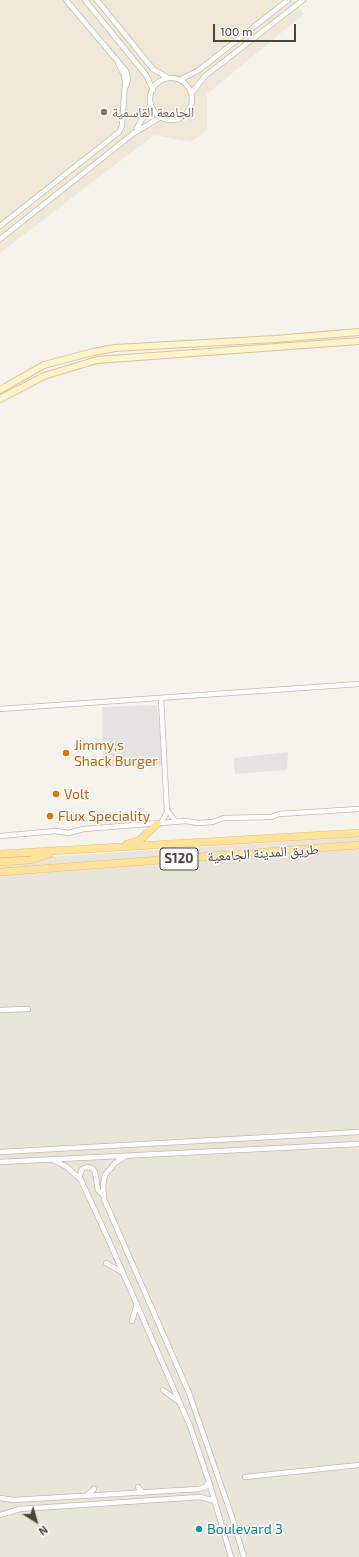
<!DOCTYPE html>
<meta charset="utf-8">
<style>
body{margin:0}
#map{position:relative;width:359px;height:1557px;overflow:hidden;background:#f6f3ec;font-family:"Exo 2",sans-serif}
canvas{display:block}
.north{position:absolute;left:16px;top:1501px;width:40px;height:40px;-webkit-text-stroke:3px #fff;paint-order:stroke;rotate:143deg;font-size:11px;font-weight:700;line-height:16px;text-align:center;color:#4b4439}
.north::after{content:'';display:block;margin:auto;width:14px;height:18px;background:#4b4439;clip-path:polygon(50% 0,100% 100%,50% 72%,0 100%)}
.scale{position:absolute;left:213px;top:24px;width:83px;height:18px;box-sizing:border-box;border:2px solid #4b4439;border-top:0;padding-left:5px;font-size:12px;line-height:14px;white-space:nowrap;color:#4b4439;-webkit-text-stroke:3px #fff;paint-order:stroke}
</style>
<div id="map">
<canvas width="359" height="1557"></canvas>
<div class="north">N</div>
<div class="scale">100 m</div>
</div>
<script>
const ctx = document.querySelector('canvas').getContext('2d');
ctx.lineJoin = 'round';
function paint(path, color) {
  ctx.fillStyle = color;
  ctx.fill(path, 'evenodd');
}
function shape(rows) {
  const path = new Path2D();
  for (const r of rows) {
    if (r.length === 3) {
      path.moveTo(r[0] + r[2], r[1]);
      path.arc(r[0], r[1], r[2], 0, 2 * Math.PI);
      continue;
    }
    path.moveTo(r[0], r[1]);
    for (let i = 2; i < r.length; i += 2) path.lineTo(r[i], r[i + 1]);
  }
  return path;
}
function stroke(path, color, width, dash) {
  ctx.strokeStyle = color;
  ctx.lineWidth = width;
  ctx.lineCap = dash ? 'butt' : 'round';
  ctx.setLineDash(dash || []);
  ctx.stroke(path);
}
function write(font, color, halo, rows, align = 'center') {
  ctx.font = font + ' "Exo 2","Noto Naskh Arabic",sans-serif';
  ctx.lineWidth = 3;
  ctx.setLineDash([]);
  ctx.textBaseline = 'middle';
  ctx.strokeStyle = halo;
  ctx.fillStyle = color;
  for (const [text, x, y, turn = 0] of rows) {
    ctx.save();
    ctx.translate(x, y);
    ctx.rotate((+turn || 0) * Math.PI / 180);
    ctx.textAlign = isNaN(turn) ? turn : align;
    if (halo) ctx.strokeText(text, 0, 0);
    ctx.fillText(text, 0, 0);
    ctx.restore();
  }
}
const residential = shape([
 [359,837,359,1557,0,1557,0,860]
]);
const education = shape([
 [0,0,294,0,304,14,207,94,207,130,191,142,154,135,0,253]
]);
const parking = shape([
 [157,705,163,765,103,768,102,707],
 [288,752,287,770,235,774,234,758]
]);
const minor = shape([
 [66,0,126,71,128,79,126,86],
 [85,0,146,75,153,90],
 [97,0,153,69,168,78],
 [171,99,21],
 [180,80,199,70,288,0],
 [191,94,205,76,303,0],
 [137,128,151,104],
 [0,226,119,132,122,126,125,83,124,75,118,63],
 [0,239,134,133,161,117],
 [161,699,167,812,161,823],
 [0,709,359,684],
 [167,810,176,822],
 [0,836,56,831,68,833,84,829,186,821,198,823,213,822,223,818,271,817,279,814,359,809],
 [0,1010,28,1009],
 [0,1152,359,1132],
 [126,1156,115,1163,105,1175,103,1185,104,1199,189,1393,232,1517,244,1557],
 [51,1159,67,1167,81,1180,109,1241,190,1426,209,1482,231,1557],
 [0,1162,359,1144],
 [79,1178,82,1169,87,1167,92,1168,95,1172,98,1190,103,1195],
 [106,1263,122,1272],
 [132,1321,137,1304],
 [163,1390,179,1402],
 [245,1477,359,1465],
 [138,1487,143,1493],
 [86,1496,94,1489],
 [0,1498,14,1500,199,1489,205,1487,209,1482],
 [0,1515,20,1509,200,1497,215,1501]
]);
const secondary = shape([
 [0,390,44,365,93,352,115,348,275,339,359,332],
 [0,399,44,376,97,360,359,341]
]);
const primary = shape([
 [127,844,140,840,157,824],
 [0,854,359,833],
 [0,862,30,860,49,854],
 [0,872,359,845]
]);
const markers = [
 [104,112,4,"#8d6e63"],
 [66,753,4,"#e8710a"],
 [56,794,4,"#e8710a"],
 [50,816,4,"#e8710a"],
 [199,1529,4,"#0f9aa8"]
];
const shields = [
 [179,859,38]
];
const shieldNames = [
 ["S120",179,859]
];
const educationNames = [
 ["الجامعة القاسمية",112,112]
];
const foodNames = [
 ["Jimmy,s",74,745],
 ["Shack Burger",74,761],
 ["Volt",64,794],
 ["Flux Speciality",58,816]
];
const streetNames = [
 ["طريق المدينة الجامعية",263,853,-4]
];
const cultureNames = [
 ["Boulevard 3",207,1529]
];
paint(residential, '#eae5da');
paint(education, '#efe8d6');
paint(parking, '#e5e3e0');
stroke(minor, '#c2bbae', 6);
stroke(secondary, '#d6c79b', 8);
stroke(primary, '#e6c16a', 8);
stroke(minor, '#fff', 4.5);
stroke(secondary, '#fff3cd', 6);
stroke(primary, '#ffe39c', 7);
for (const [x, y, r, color] of markers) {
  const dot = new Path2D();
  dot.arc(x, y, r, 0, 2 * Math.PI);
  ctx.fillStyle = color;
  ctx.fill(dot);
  stroke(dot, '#fff', 1.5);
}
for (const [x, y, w] of shields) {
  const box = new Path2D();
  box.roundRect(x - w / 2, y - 11, w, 22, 3);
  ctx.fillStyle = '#fff';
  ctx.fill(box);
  stroke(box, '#4b4439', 1);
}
write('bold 13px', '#4b4439', null, shieldNames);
write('14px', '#785e54', '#fff', educationNames, 'left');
write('14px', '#c56008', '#fff', foodNames, 'left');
write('14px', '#4b4439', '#fff', streetNames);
write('14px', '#0d838f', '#fff', cultureNames, 'left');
</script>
